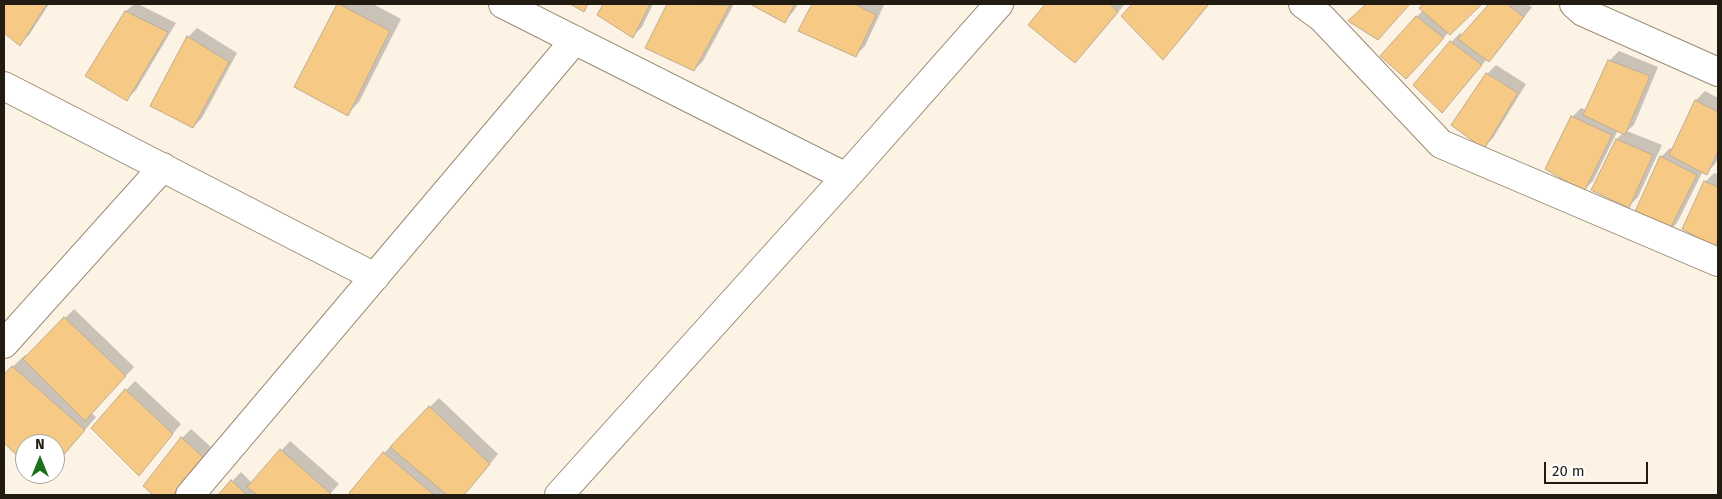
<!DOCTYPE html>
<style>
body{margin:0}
#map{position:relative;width:1722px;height:499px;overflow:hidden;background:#fdf3e4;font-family:"Fira Sans",sans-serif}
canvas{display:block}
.frame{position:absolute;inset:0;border:5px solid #211b12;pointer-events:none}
.north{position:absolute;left:15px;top:434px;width:50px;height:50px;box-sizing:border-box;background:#fff;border:1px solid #a6a4a0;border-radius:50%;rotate:0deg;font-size:14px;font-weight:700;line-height:20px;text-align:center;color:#211b12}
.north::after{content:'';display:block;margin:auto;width:18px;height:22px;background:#1b721d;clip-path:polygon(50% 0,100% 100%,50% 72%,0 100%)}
.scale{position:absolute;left:1544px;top:462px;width:104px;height:22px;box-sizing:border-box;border:2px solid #211b12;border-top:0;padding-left:6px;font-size:15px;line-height:18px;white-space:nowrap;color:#211b12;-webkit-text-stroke:4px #fff;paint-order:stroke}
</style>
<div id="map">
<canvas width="1722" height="499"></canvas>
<div class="frame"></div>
<div class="north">N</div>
<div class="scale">20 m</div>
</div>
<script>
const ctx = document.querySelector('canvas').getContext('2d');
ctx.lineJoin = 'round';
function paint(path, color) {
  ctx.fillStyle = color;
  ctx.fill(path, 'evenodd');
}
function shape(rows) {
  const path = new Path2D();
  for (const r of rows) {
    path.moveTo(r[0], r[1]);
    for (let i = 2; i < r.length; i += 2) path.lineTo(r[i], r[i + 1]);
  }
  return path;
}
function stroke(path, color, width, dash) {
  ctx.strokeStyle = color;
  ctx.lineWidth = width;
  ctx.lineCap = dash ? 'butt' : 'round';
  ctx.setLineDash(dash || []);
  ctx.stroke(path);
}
const shadow = shape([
 [4,4,49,4,29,35,20,44,4,31],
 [134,4,138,4,176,23,136,90,127,99,87,75,126,11],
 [338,4,373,4,401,19,359,102,347,114,296,87],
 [604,4,653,4,642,27,633,36,598,15],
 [668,4,734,4,703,61,694,70,647,47],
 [752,4,798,4,793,12,784,21],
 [814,4,881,4,884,5,865,46,856,55,800,30],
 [1047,4,1125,4,1084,53,1030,25],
 [1133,4,1209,4,1172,49,1122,16],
 [1425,4,1480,4,1450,33,1449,32,1415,69,1382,56,1423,10,1421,8],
 [1491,4,1527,4,1532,7,1498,51,1489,60,1487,59,1442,112,1451,42,1460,33,1463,35],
 [197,28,237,53,202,118,193,127,188,37],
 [1619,51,1658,67,1634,125,1627,131,1662,145,1638,197,1629,206,1593,189,1617,139,1623,133,1618,130,1593,181,1584,190,1572,117,1581,108,1586,110,1610,60],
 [1496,65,1526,84,1493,138,1484,147,1487,74],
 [1705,91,1718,98,1718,158,1715,164,1706,173,1703,171,1677,223,1668,232,1661,157,1670,148,1673,150,1696,100],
 [1714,173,1718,174,1718,242,1715,245,1705,182],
 [74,309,134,367,91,413,96,417,55,465,55,444,25,444,25,461,4,442,4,375,25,355,27,357],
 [135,381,181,424,139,474,126,390],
 [439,398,498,454,466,493,464,495,349,495,384,453],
 [191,429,211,447,173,495,155,495,145,486,182,438],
 [290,441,339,484,329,495,219,495,241,472,252,483]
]);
const building = shape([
 [4,4,47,4,20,46,4,33,4,4],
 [337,4,339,4,390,31,348,116,294,87,337,4],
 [570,4,588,4,584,12,570,4],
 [603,4,650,4,633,38,597,15,603,4],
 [667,4,730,5,694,71,645,48,667,4],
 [750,4,795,4,785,23,750,4],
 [812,4,855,4,876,15,856,57,798,31,812,4],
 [1045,4,1110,4,1118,12,1075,63,1028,25,1045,4],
 [1132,4,1209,4,1163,60,1121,16,1132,4],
 [1366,4,1410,4,1378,40,1348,21,1366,4],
 [1423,4,1482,4,1450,35,1419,8,1423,4],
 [1489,4,1507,4,1524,17,1489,62,1458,39,1489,4],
 [125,11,168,32,127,101,85,76,125,11],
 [1416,16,1444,38,1406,79,1380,56,1416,16],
 [187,36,229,62,193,128,150,106,187,36],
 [1450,41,1482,65,1442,113,1413,85,1450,41],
 [1608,60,1650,76,1625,135,1583,115,1608,60],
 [1486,73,1518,93,1484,149,1451,125,1486,73],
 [1695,100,1718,112,1718,151,1707,175,1669,155,1695,100],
 [1571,116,1612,135,1584,192,1545,169,1571,116],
 [1616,139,1653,155,1629,208,1591,190,1616,139],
 [1660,156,1697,175,1668,233,1633,216,1660,156],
 [1704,181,1718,187,1718,239,1715,247,1682,229,1704,181],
 [64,317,126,376,85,421,23,359,64,317],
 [12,366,85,430,55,465,55,444,25,444,25,463,4,443,4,374,12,366],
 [125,389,173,434,139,476,91,428,125,389],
 [429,406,490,464,464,495,447,495,390,447,429,406],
 [181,437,203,457,173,495,153,495,143,486,181,437],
 [280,449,331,494,330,495,257,495,247,487,280,449],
 [383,452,434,495,352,495,349,493,383,452],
 [37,474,47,474,42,479,37,474],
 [231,480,247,495,218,495,231,480]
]);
const minor = shape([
 [503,4,846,177],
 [1303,4,1322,18,1441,144,1718,262],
 [1574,4,1583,12,1718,72],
 [4,86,375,277],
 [4,344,163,167],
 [190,495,575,40],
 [559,495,854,168,999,4]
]);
paint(shadow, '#0003');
paint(building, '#f6c985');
stroke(building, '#bdad96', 1);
stroke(minor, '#9a8b75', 30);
stroke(minor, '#fff', 28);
</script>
